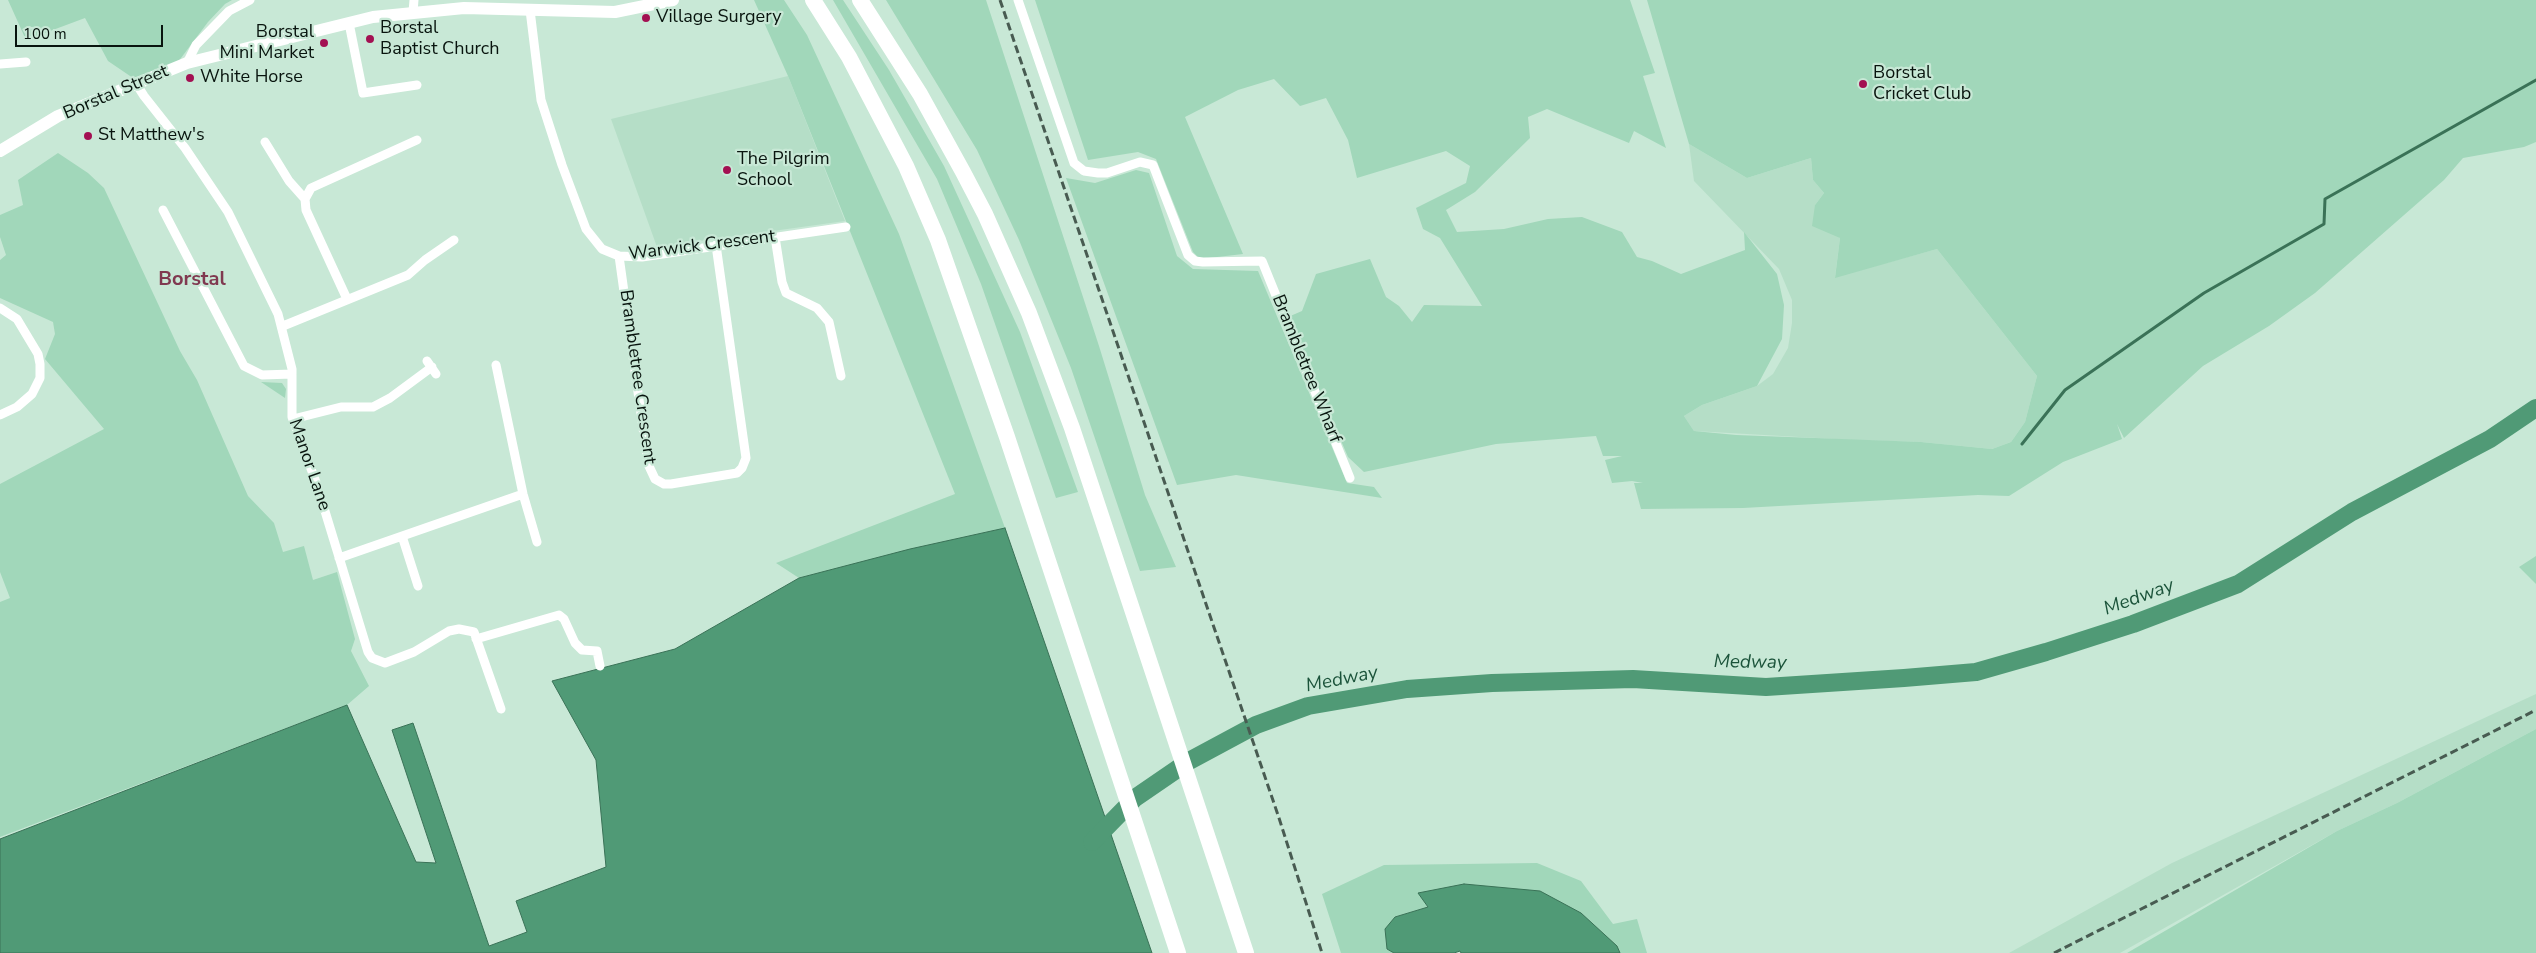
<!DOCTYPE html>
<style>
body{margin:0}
#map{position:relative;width:2536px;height:953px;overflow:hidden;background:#c8e8d6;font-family:"Nunito Sans",sans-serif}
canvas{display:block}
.scale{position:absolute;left:15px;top:25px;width:148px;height:22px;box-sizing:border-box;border:2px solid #08140e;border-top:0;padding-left:6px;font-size:15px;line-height:18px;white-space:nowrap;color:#08140e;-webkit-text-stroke:4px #c8e8d6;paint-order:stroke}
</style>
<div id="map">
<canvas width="2536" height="953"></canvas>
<div class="scale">100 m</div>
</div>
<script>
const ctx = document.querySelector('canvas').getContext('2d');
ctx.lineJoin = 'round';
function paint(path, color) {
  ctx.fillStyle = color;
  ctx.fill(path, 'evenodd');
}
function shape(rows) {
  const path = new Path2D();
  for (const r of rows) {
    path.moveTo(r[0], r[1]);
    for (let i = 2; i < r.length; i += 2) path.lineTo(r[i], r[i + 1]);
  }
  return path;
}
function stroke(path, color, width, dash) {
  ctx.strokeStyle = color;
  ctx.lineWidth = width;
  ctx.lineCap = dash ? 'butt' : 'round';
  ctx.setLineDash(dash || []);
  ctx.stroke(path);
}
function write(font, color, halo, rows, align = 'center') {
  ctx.font = font + ' "Nunito Sans",sans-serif';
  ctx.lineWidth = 4.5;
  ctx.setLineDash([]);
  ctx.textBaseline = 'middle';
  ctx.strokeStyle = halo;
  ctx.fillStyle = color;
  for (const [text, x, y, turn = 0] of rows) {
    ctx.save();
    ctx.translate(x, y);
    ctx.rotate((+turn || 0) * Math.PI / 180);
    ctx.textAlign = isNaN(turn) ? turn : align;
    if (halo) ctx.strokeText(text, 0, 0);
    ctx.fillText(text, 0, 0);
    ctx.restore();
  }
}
const built = shape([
 [788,76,845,221,657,247,611,119],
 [1689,144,1747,178,1811,158,1813,180,1824,193,1815,205,1840,238,1835,277,1937,249,2037,376,2025,422,2011,442,1992,449,1921,442,1852,440,1694,431,1684,416,1702,405,1757,386,1773,374,1788,348,1792,323,1792,300,1779,269,1694,181],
 [2536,694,2536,729,2397,803,2337,831,2120,953,2009,953,2172,863]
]);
const green = shape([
 [8,0,232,0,225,4,208,22,178,62,133,78,108,61,85,18,26,40],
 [754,0,784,0,807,35,899,234,1005,528,799,578,776,563,955,494,788,76],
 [833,0,843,0,889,70,944,166,1020,332,1078,492,1056,498,981,284,937,179],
 [886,0,986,0,1099,346,1145,495,1176,567,1140,571,1071,368,1019,240,977,150],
 [1035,0,1630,0,1655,73,1643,76,1666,148,1634,131,1629,143,1547,109,1528,117,1530,138,1475,192,1446,210,1457,232,1504,229,1548,219,1582,217,1622,232,1637,257,1652,261,1681,274,1745,250,1744,232,1777,274,1784,305,1782,339,1757,386,1702,405,1684,416,1694,431,1736,435,1921,442,1992,449,2011,442,2025,422,2037,376,1937,249,1835,278,1840,238,1812,226,1815,205,1824,193,1813,180,1811,158,1747,178,1689,144,1647,0,2536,0,2536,142,2524,147,2463,158,2444,180,2315,293,2269,326,2203,366,2124,438,2117,424,2122,439,2063,462,2009,496,1978,495,1743,508,1641,509,1634,483,1643,483,1632,481,1612,483,1605,460,1622,456,1603,456,1596,436,1496,444,1364,472,1348,457,1288,317,1302,311,1316,274,1370,259,1386,297,1399,306,1412,322,1424,305,1482,306,1440,238,1423,229,1416,208,1466,183,1470,166,1446,151,1357,178,1348,140,1326,98,1300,106,1274,79,1238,90,1185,117,1243,254,1200,259,1193,252,1156,159,1138,152,1088,160],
 [58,153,88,173,104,188,180,351,197,380,248,496,274,523,283,552,304,546,313,580,337,572,355,639,351,651,369,686,347,705,0,837,0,602,10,598,0,572,0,484,104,429,45,359,55,334,53,322,0,298,0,260,6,255,0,237,0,215,23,205,18,180],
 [1136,170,1149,173,1177,256,1193,269,1258,271,1347,483,1374,487,1382,498,1236,475,1177,485,1066,178,1095,183],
 [261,382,282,383,286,389,285,398],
 [2536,556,2536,584,2519,567],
 [2536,729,2536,953,2127,953,2337,831,2397,803],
 [1537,863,1581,881,1613,924,1637,919,1647,953,1620,953,1617,946,1419,893,1428,907,1395,917,1387,949,1394,953,1341,953,1322,894,1384,865]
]);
const water = shape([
 [1005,528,1152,953,0,953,0,839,347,705,416,862,436,863,392,730,413,723,489,946,527,932,516,901,606,867,596,760,552,681,675,649,799,578,910,549,1005,528],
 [1464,884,1540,891,1581,913,1617,946,1620,953,1461,953,1460,951,1454,953,1394,953,1387,949,1385,929,1395,917,1428,907,1418,893,1464,884]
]);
const stream = shape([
 [2022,444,2065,390,2204,293,2324,224,2325,199,2536,80]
]);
const river = shape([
 [1092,842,1135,798,1189,761,1256,725,1308,706,1407,689,1492,683,1633,679,1766,687,1904,678,1976,672,2046,652,2133,624,2238,584,2352,512,2490,439,2536,408]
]);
const street = shape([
 [1018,0,1074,163,1084,171,1098,173,1107,173,1140,162,1153,165,1188,255,1195,261,1203,262,1262,261,1350,478],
 [530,10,541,100,562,165,586,229,602,249,619,256,642,257,846,227],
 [413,12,414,0],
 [349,23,363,93,417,85],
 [187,63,196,45,229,11,250,0],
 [0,64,26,62],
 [137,85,144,96,185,148,228,212,278,314,292,369,292,417,317,485,368,652,372,658,385,663,414,652,449,631,459,629,474,632,501,709],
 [265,142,289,181,305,199],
 [163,210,244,366,262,375,292,374],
 [775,237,782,282,786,293,817,308,829,322,841,376],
 [619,256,648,464,655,479,664,484,671,484,737,473,742,468,746,458,716,245],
 [347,299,306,210,305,199,311,188,417,140],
 [0,308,17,319,38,354,40,364,40,378,32,394,17,407,0,415],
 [283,326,408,275,425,260,454,240],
 [427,361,436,374],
 [496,365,523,494,537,542],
 [293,419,341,407,373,407,390,398,432,367],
 [402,536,418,586],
 [339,558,523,494],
 [476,639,559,615,564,619,575,643,582,650,597,651,600,666]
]);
const secondary = shape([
 [0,151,58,116,187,63,373,17,464,8,615,12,673,0]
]);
const highway = shape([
 [813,0,849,57,906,166,938,240,1007,437,1178,953],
 [860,0,920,94,963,172,985,214,1029,313,1072,428,1246,953]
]);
const rail = shape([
 [1000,0,1279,818,1322,953],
 [2054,953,2536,710]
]);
const markers = [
 [646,18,5,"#a31052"],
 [370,39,5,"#a31052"],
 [324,43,5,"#a31052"],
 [190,78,5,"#a31052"],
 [1863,84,5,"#a31052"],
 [88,136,5,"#a31052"],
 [727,170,5,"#a31052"]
];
const poiNames = [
 ["Village Surgery",656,18],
 ["Borstal",380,29],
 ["Baptist Church",380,50],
 ["Borstal",314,33,"right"],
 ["Mini Market",314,54,"right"],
 ["Borstal",1873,74],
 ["Cricket Club",1873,95],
 ["White Horse",200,78],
 ["St Matthew's",98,136],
 ["The Pilgrim",737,160],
 ["School",737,181]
];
const streetNames = [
 ["Borstal Street",116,93,-23],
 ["Warwick Crescent",702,246,-7],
 ["Brambletree Wharf",1306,369,68],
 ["Brambletree Crescent",637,377,82],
 ["Manor Lane",309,465,71]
];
const waterNames = [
 ["Medway",2139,598,-20],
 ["Medway",1750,663,1],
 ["Medway",1342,680,-11]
];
const quarterNames = [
 ["Borstal",192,280]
];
paint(built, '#b5dec7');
paint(green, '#a1d7ba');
paint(water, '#509a76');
stroke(water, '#3a7257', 1);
stroke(stream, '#3a7257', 3);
stroke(river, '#509a76', 18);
stroke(street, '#fff', 9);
stroke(secondary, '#fff', 12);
stroke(highway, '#fff', 16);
stroke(rail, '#485b51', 3, [8, 4]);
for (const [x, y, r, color] of markers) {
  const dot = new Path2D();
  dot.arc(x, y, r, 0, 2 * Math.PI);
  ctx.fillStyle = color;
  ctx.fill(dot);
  stroke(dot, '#c8e8d6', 2);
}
write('18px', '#08140e', '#c8e8d6', poiNames, 'left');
write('18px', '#08140e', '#c8e8d6', streetNames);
write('italic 19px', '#1b533a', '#c8e8d6', waterNames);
write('bold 20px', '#803950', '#c8e8d6', quarterNames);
</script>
